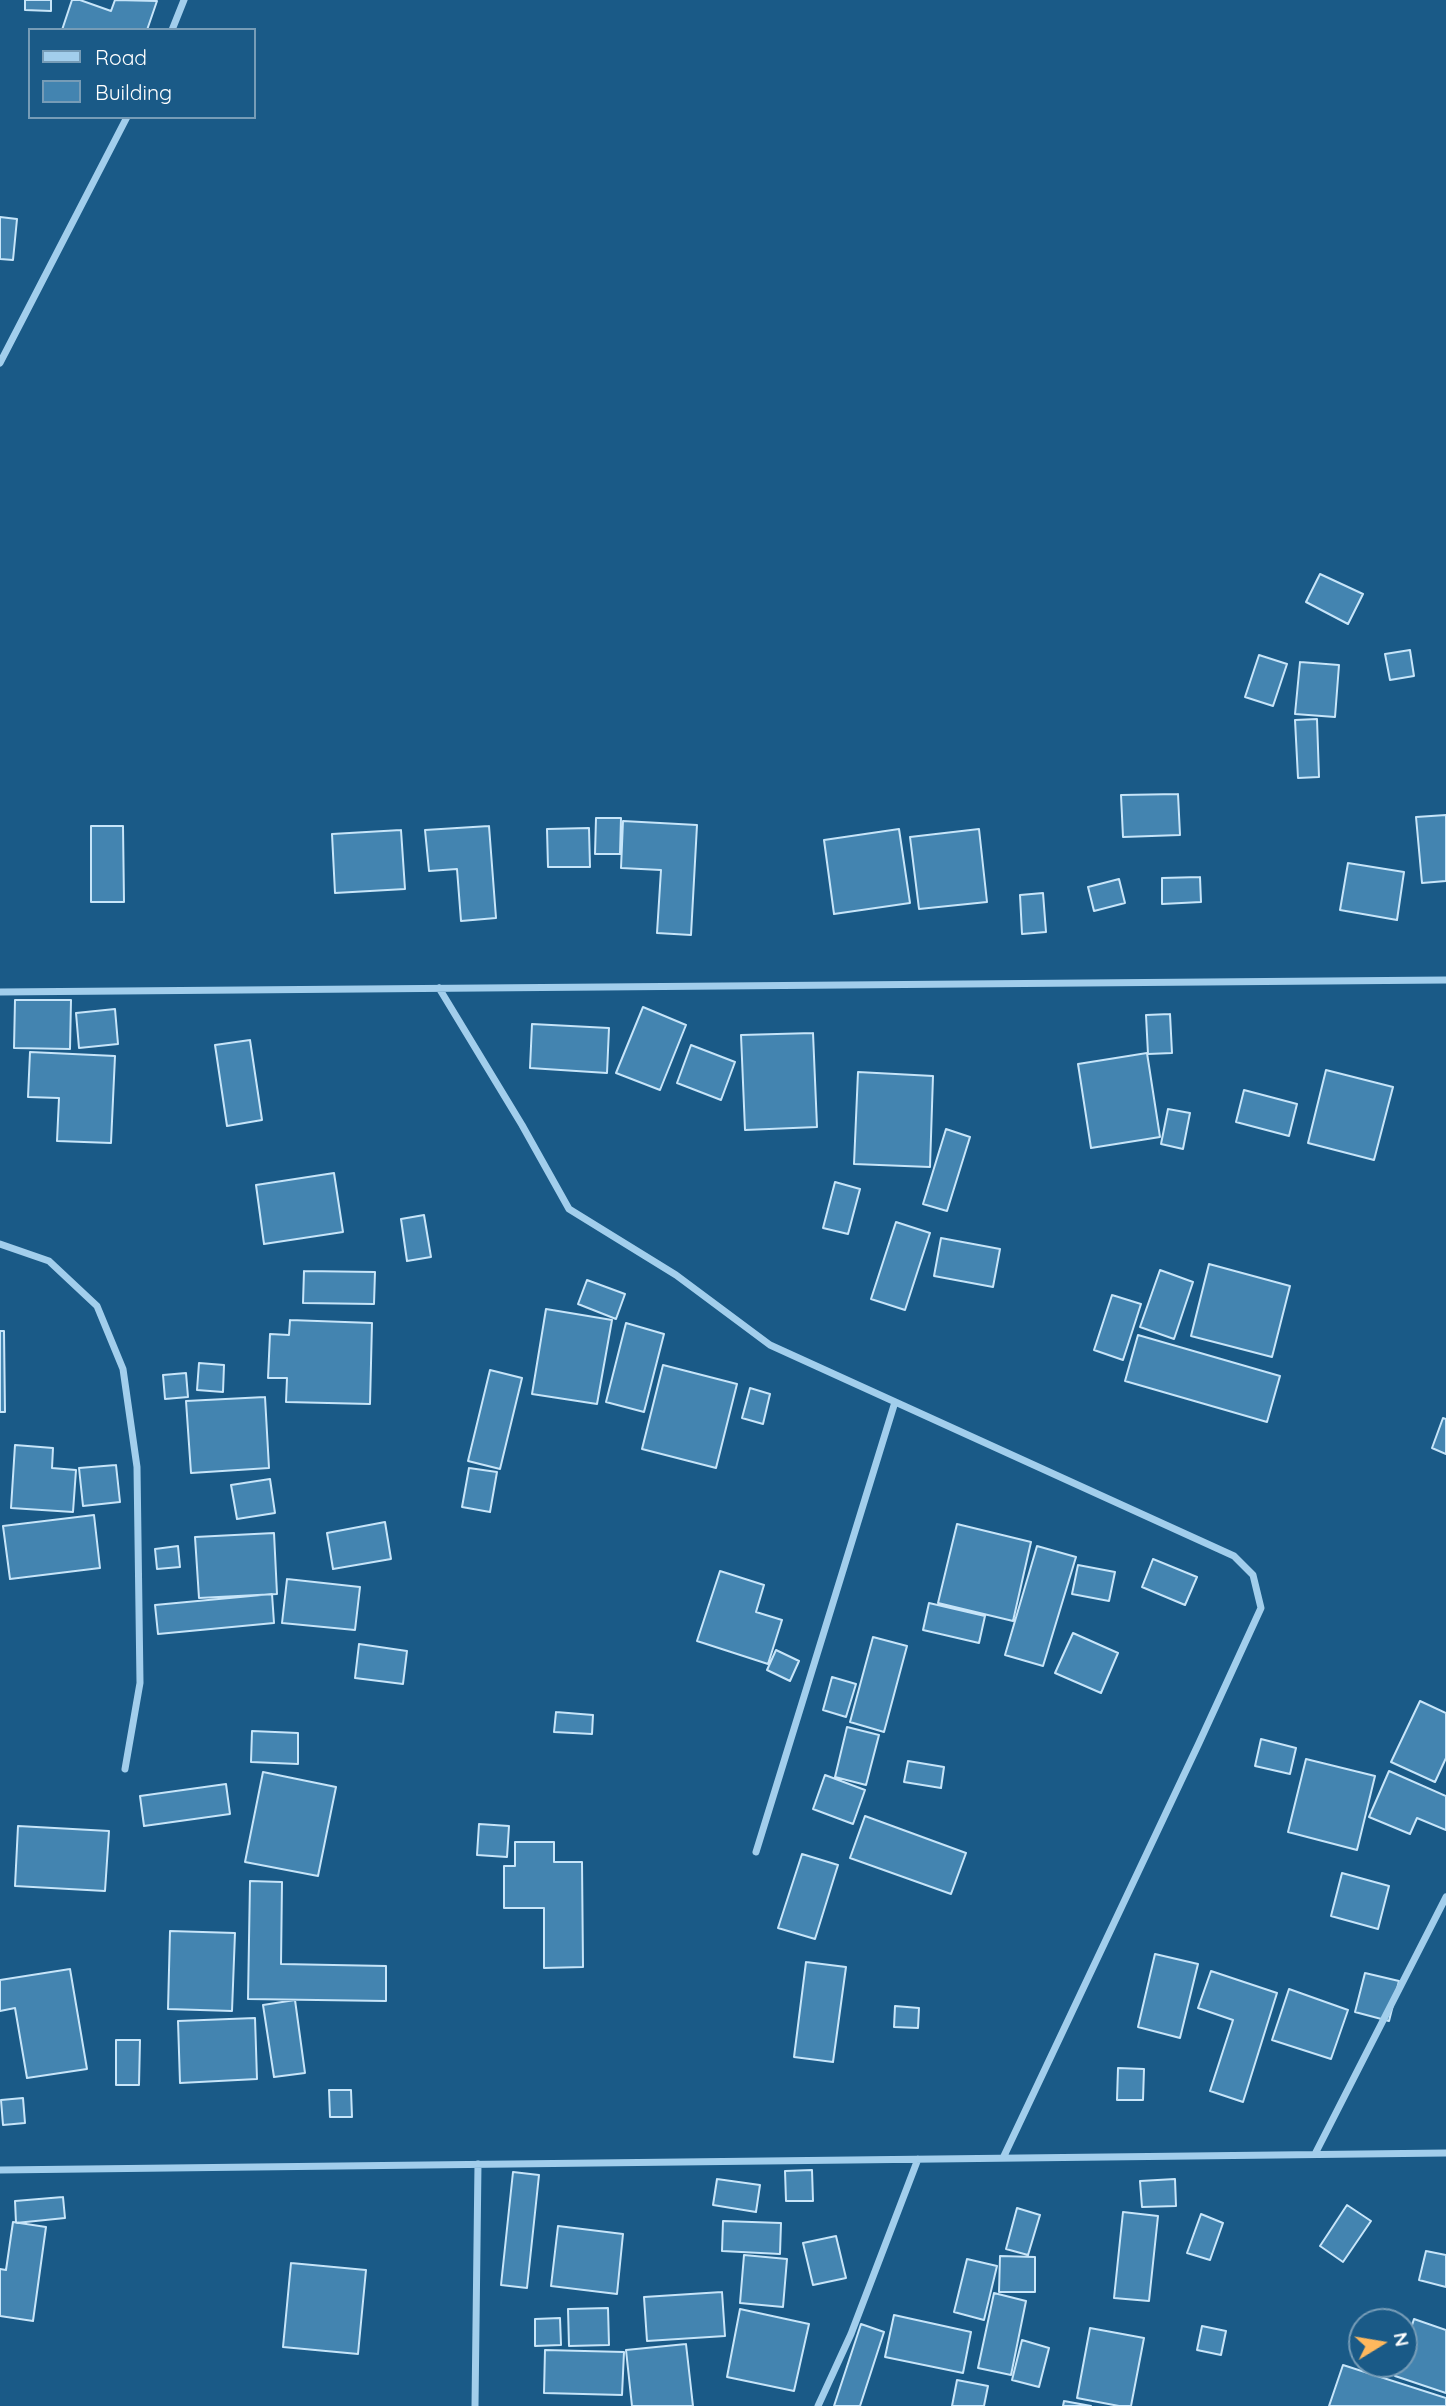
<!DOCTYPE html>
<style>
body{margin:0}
#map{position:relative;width:1446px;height:2406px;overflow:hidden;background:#1a5a87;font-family:Quicksand,sans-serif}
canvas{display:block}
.legend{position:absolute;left:28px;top:28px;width:228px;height:91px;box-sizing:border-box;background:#1a5a87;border:2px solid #769cb7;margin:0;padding:9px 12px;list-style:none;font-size:21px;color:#fff}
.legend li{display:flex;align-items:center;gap:14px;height:35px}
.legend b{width:35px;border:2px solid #769cb7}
.north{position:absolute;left:1348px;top:2308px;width:70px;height:70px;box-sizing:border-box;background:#1a5a87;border:2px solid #769cb7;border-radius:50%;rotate:79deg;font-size:19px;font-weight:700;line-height:28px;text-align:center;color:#fff}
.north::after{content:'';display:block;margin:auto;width:24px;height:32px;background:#ffb85d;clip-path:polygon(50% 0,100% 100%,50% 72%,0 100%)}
</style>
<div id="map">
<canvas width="1446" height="2406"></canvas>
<ul class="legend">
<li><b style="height:9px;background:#a2ceec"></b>Road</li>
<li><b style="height:19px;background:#4384b0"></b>Building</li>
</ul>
<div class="north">N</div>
</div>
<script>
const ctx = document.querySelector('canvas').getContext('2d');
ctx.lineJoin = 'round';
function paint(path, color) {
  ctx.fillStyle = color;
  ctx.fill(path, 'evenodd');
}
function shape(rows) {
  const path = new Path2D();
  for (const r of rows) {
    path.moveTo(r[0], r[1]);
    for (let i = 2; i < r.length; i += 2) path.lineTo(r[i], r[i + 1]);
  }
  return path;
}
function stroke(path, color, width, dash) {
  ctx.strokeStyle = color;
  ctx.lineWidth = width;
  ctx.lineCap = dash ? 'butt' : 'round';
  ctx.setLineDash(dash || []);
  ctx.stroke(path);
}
const building = shape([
 [25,0,51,0,51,11,25,10,25,0],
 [72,0,80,0,111,11,115,0,157,1,147,30,62,30,72,0],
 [0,217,17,219,13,260,0,259,0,217],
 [1320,574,1363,594,1348,624,1306,602,1320,574],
 [1410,650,1414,676,1390,680,1385,654,1410,650],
 [1259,655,1287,664,1273,706,1245,697,1259,655],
 [1300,662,1339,665,1335,717,1295,714,1300,662],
 [1317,719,1319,777,1298,778,1295,720,1317,719],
 [1178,794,1180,835,1123,837,1121,795,1178,794],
 [1446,815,1446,881,1422,883,1416,817,1446,815],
 [596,818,621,818,620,854,595,854,596,818],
 [623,821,697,825,691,935,657,933,661,870,621,868,623,821],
 [91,826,123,826,124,902,91,902,91,826],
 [489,826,496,918,461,921,457,869,429,871,425,830,489,826],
 [589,828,590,867,548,867,547,829,589,828],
 [899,829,910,903,834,914,824,840,899,829],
 [979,829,987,902,919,909,910,837,979,829],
 [401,830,405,889,335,893,332,834,401,830],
 [1348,863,1404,872,1397,920,1340,910,1348,863],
 [1200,877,1201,902,1162,904,1162,878,1200,877],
 [1119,879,1125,903,1094,911,1088,887,1119,879],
 [1043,893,1046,932,1022,934,1020,895,1043,893],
 [15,1000,71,1000,70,1049,14,1048,15,1000],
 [643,1007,686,1025,660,1090,616,1073,643,1007],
 [115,1009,118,1044,79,1048,76,1013,115,1009],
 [1170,1014,1172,1053,1148,1054,1146,1015,1170,1014],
 [532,1024,609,1028,607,1073,530,1068,532,1024],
 [813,1033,817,1127,745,1130,741,1035,813,1033],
 [250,1040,262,1120,227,1126,215,1045,250,1040],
 [691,1045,735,1062,721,1100,677,1083,691,1045],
 [30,1052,115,1056,111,1143,57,1141,59,1098,28,1097,30,1052],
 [1147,1053,1160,1137,1091,1148,1078,1064,1147,1053],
 [1326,1070,1393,1087,1374,1160,1308,1143,1326,1070],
 [858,1072,933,1076,930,1167,854,1164,858,1072],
 [1244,1090,1297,1104,1289,1136,1236,1122,1244,1090],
 [1168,1109,1190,1113,1183,1149,1161,1144,1168,1109],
 [946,1129,970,1137,947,1211,923,1204,946,1129],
 [334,1173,343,1232,264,1244,256,1185,334,1173],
 [835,1182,860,1189,848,1234,823,1228,835,1182],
 [424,1215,431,1257,407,1261,401,1219,424,1215],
 [896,1222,930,1233,905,1310,871,1299,896,1222],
 [941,1238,1000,1249,993,1287,934,1276,941,1238],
 [1209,1264,1290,1286,1272,1357,1191,1336,1209,1264],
 [1160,1270,1193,1282,1174,1339,1140,1327,1160,1270],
 [304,1271,375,1272,374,1304,303,1303,304,1271],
 [587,1280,625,1294,616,1319,578,1304,587,1280],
 [1112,1295,1141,1304,1123,1360,1094,1350,1112,1295],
 [546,1309,612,1320,597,1404,532,1394,546,1309],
 [290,1320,372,1323,370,1404,286,1402,287,1378,268,1378,270,1334,289,1335,290,1320],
 [626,1323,664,1334,644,1412,606,1402,626,1323],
 [0,1331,4,1331,5,1412,0,1412,0,1331],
 [1138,1335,1280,1376,1267,1422,1125,1381,1138,1335],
 [199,1363,224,1365,223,1392,197,1390,199,1363],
 [663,1365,737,1384,716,1468,642,1449,663,1365],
 [490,1370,522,1378,500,1469,468,1461,490,1370],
 [186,1373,188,1397,165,1399,163,1375,186,1373],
 [750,1388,770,1394,763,1424,742,1418,750,1388],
 [265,1397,269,1468,191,1473,186,1401,265,1397],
 [1443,1418,1446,1419,1446,1454,1432,1448,1443,1418],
 [15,1445,53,1448,52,1468,76,1470,73,1512,11,1508,15,1445],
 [116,1465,120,1502,83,1506,79,1468,116,1465],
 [469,1468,497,1472,490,1512,462,1507,469,1468],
 [270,1479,275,1513,237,1519,231,1485,270,1479],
 [94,1515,100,1568,10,1579,3,1526,94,1515],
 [385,1522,391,1559,333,1569,327,1533,385,1522],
 [957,1524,1031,1542,1013,1621,938,1603,957,1524],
 [274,1533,277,1594,199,1598,195,1537,274,1533],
 [178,1546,180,1567,157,1569,155,1549,178,1546],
 [1037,1546,1076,1557,1043,1666,1005,1655,1037,1546],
 [1153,1559,1197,1577,1185,1605,1142,1587,1153,1559],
 [1078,1565,1115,1572,1109,1601,1072,1594,1078,1565],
 [720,1571,764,1585,756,1612,782,1620,768,1664,697,1641,720,1571],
 [287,1579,360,1587,355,1630,282,1623,287,1579],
 [272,1594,274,1623,158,1634,155,1605,272,1594],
 [929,1603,985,1616,979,1643,923,1630,929,1603],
 [1073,1633,1118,1653,1101,1693,1055,1673,1073,1633],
 [873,1637,907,1646,884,1732,850,1722,873,1637],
 [359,1644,407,1651,403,1684,355,1678,359,1644],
 [776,1650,799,1661,790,1681,767,1670,776,1650],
 [832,1677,856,1684,846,1717,823,1710,832,1677],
 [1420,1701,1446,1713,1446,1758,1435,1782,1391,1762,1420,1701],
 [556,1712,593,1715,592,1734,554,1732,556,1712],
 [847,1727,879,1735,866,1785,835,1777,847,1727],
 [252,1731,298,1733,298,1764,251,1762,252,1731],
 [1261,1739,1296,1748,1290,1774,1255,1766,1261,1739],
 [1306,1759,1375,1776,1357,1850,1288,1832,1306,1759],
 [908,1761,944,1767,941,1788,904,1782,908,1761],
 [1389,1771,1446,1796,1446,1830,1417,1818,1410,1834,1369,1817,1389,1771],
 [263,1772,336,1787,318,1876,245,1862,263,1772],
 [825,1775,865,1790,853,1824,813,1809,825,1775],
 [226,1784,230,1814,144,1826,140,1796,226,1784],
 [865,1816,966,1853,951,1894,850,1858,865,1816],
 [479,1824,509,1826,507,1857,477,1855,479,1824],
 [18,1826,109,1831,105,1891,15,1886,18,1826],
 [515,1842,554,1842,554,1862,582,1862,583,1967,544,1968,544,1908,504,1908,504,1866,515,1866,515,1842],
 [802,1854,838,1865,815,1939,778,1928,802,1854],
 [1342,1873,1389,1886,1378,1929,1331,1916,1342,1873],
 [250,1881,282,1882,281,1964,386,1966,386,2001,248,1999,250,1881],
 [170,1931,235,1933,232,2011,168,2009,170,1931],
 [1155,1954,1198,1964,1180,2038,1138,2027,1155,1954],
 [806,1962,846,1967,833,2062,794,2057,806,1962],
 [70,1969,87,2069,27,2078,15,2008,0,2011,0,1980,70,1969],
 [1211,1971,1277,1993,1243,2102,1210,2091,1233,2020,1198,2008,1211,1971],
 [1365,1973,1399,1981,1389,2021,1355,2012,1365,1973],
 [1289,1989,1348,2010,1331,2059,1272,2040,1289,1989],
 [295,2000,305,2073,274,2077,263,2005,295,2000],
 [895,2006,919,2008,918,2028,894,2027,895,2006],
 [255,2018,257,2079,180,2083,178,2021,255,2018],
 [116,2040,140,2040,139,2085,116,2085,116,2040],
 [1118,2068,1144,2069,1143,2100,1117,2100,1118,2068],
 [329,2090,351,2090,352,2117,330,2117,329,2090],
 [23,2098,25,2123,3,2125,1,2100,23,2098],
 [812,2170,813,2201,786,2201,785,2171,812,2170],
 [513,2172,539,2175,527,2288,501,2285,513,2172],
 [717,2179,760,2185,756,2212,713,2205,717,2179],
 [1175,2179,1176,2206,1142,2207,1140,2181,1175,2179],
 [63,2197,65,2218,16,2223,15,2201,63,2197],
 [1347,2205,1371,2221,1343,2262,1320,2246,1347,2205],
 [1017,2208,1040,2215,1028,2255,1006,2249,1017,2208],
 [1123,2212,1158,2216,1149,2301,1114,2298,1123,2212],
 [1201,2214,1223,2223,1210,2260,1187,2253,1201,2214],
 [723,2221,781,2223,780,2254,722,2251,723,2221],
 [13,2222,46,2227,33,2321,0,2316,0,2269,6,2270,13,2222],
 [558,2226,623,2234,617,2294,551,2286,558,2226],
 [836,2236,846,2278,813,2285,803,2243,836,2236],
 [1426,2251,1446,2255,1446,2287,1419,2280,1426,2251],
 [744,2255,787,2259,783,2307,740,2303,744,2255],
 [1000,2256,1035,2257,1035,2292,999,2292,1000,2256],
 [967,2259,997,2266,984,2320,954,2312,967,2259],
 [291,2263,366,2270,358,2354,283,2347,291,2263],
 [722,2292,725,2336,647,2341,644,2297,722,2292],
 [994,2293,1026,2301,1011,2375,978,2368,994,2293],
 [608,2308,609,2345,569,2346,568,2309,608,2308],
 [740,2309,809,2324,794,2391,727,2377,740,2309],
 [894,2315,971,2332,963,2373,885,2357,894,2315],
 [560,2318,561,2345,535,2346,535,2319,560,2318],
 [1414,2319,1446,2330,1446,2393,1395,2376,1399,2364,1404,2364,1404,2350,1414,2319],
 [861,2324,884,2332,860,2406,834,2406,861,2324],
 [1202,2326,1226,2331,1221,2355,1197,2350,1202,2326],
 [1090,2328,1144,2338,1131,2406,1119,2406,1077,2398,1090,2328],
 [1022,2340,1049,2348,1039,2387,1012,2380,1022,2340],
 [686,2344,693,2406,632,2406,626,2350,686,2344],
 [545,2350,624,2352,622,2395,544,2393,545,2350],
 [1343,2365,1446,2398,1446,2406,1329,2406,1343,2365],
 [957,2380,988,2386,984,2406,952,2406,957,2380],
 [1064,2401,1091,2406,1063,2406,1064,2401]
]);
const minor = shape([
 [172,30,184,0],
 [0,363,127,117],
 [439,988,522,1125,569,1209,676,1275,770,1345,1234,1556,1253,1575,1261,1608,1199,1743,1003,2158],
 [0,992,1446,980],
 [0,1244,49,1261,97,1306,123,1369,137,1467,140,1683,125,1769],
 [756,1852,895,1402],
 [1315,2154,1446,1897],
 [0,2170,1446,2153],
 [475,2406,478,2164],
 [818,2406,851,2334,918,2159]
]);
paint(building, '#4384b0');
stroke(building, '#c7e5f9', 2);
stroke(minor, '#a2ceec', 7);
</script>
